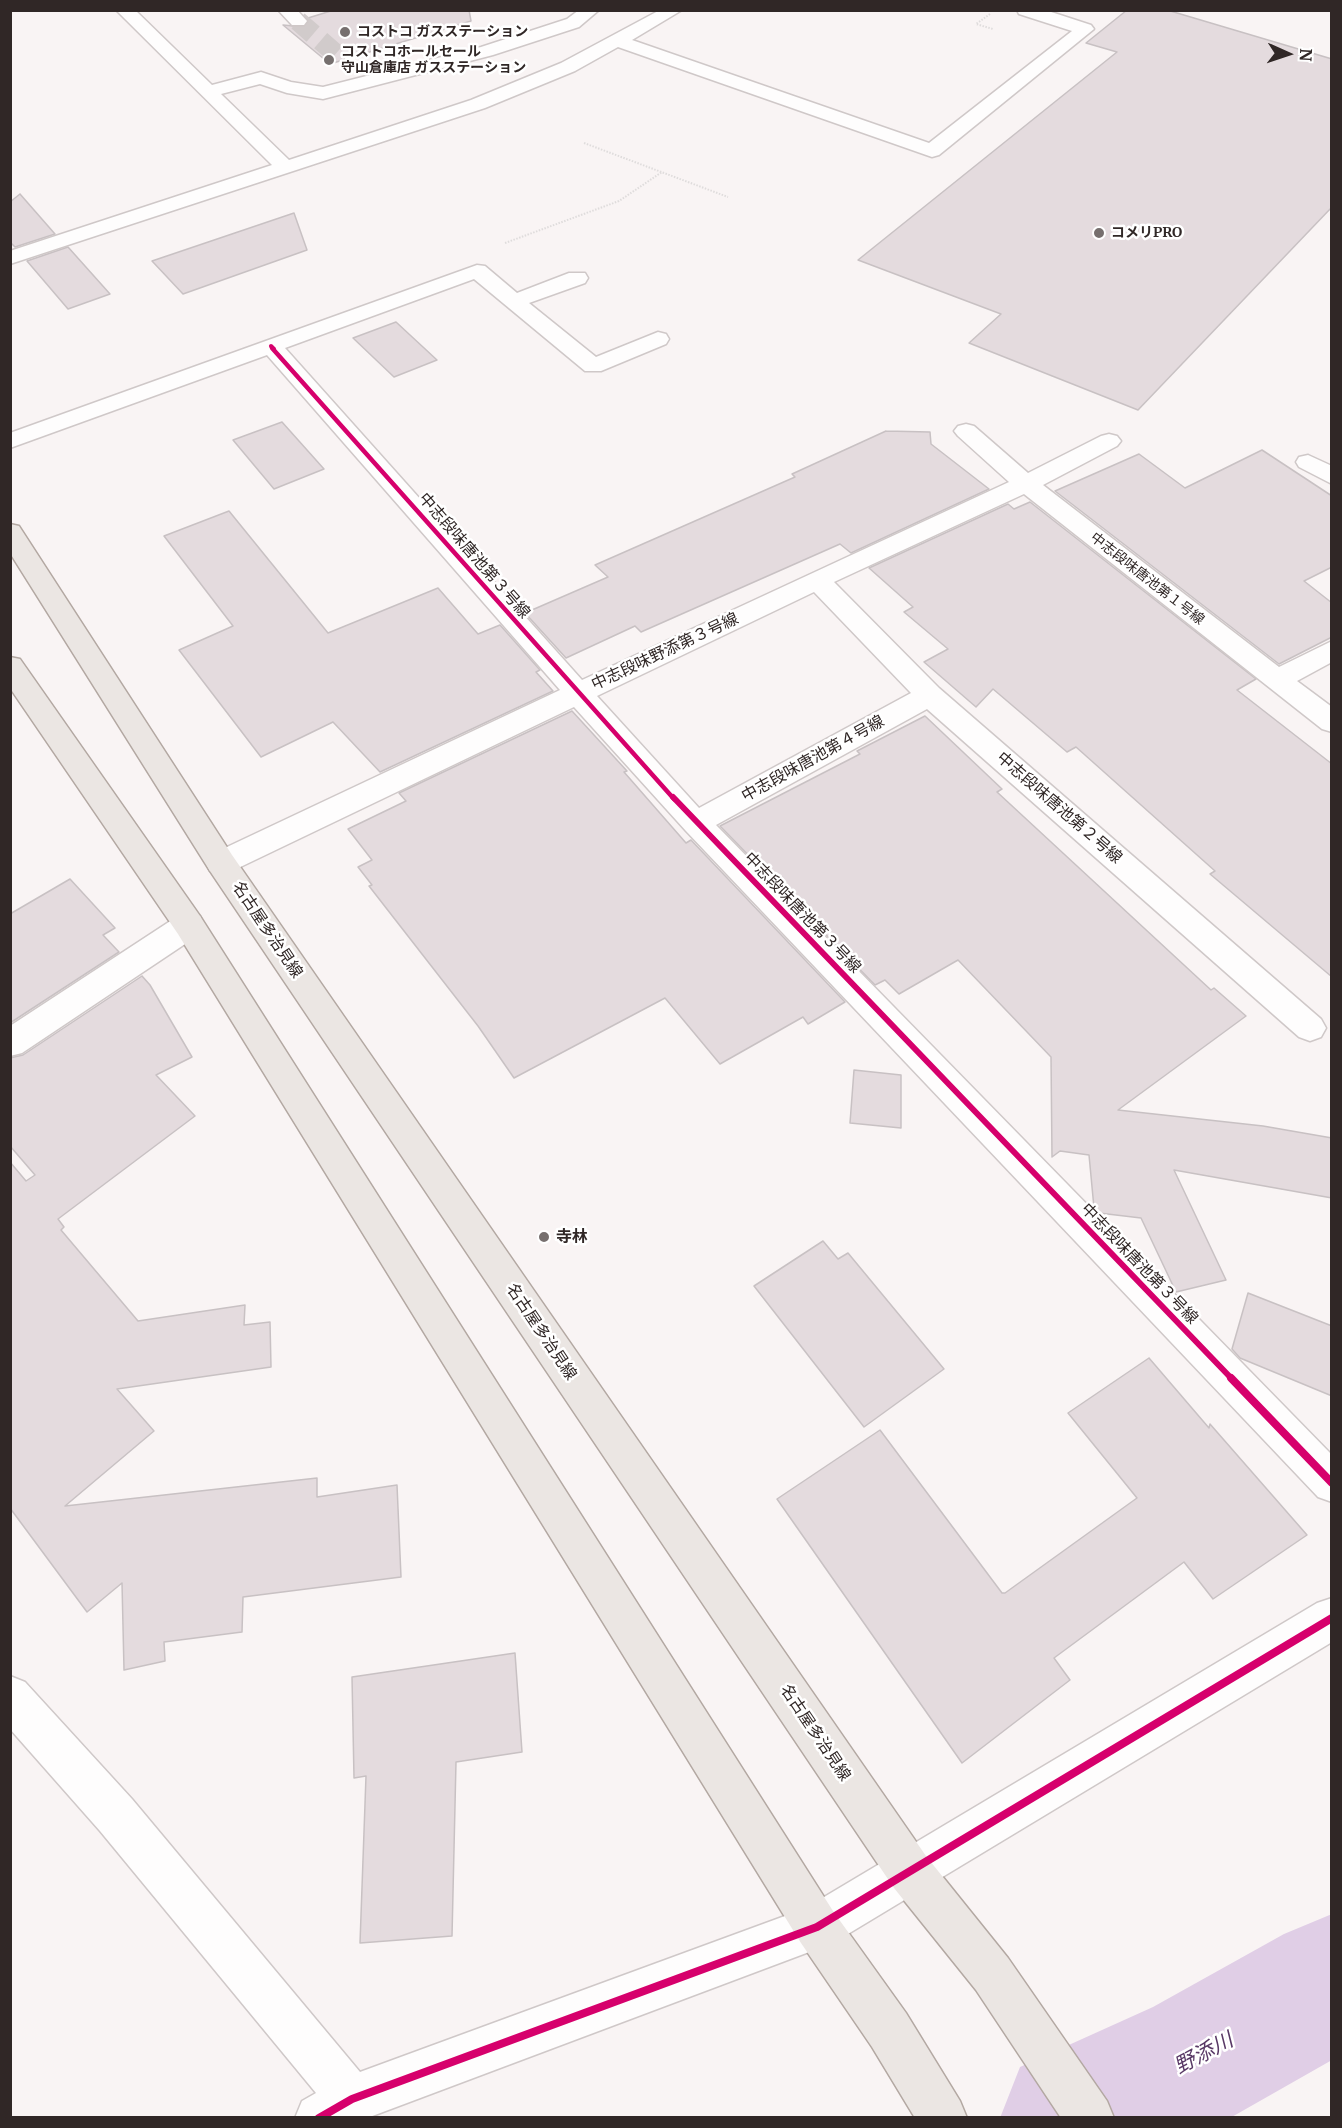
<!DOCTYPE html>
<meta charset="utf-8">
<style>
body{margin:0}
#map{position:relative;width:1342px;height:2128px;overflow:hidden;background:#f9f4f4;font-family:Merriweather,serif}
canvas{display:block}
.frame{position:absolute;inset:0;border:12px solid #302726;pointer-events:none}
.north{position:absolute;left:1258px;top:24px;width:60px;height:60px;-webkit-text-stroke:4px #fff;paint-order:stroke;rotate:93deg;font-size:16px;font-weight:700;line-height:24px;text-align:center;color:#302726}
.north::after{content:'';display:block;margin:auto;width:21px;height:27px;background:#302726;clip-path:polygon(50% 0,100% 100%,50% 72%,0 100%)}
</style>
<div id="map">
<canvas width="1342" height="2128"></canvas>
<div class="frame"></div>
<div class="north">N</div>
</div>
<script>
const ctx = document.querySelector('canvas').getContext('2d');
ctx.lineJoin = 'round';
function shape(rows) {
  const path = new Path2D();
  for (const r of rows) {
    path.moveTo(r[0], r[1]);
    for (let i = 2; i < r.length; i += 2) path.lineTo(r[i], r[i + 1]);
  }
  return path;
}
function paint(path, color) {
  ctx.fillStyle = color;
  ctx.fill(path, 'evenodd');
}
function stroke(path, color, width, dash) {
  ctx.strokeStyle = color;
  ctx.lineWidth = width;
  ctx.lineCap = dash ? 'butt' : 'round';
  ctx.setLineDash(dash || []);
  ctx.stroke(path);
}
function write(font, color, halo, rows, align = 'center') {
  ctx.font = font + ' Merriweather,"Noto Sans JP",serif';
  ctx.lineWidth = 5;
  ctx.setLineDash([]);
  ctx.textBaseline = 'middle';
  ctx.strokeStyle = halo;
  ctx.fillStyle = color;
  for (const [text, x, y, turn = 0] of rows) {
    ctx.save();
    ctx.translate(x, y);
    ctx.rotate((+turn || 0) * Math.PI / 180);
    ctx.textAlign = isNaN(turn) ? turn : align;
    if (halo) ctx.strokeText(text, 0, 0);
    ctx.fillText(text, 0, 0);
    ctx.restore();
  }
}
const river = shape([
 [1332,1914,1332,2060,1230,2118,1000,2118,1020,2067,1153,2007,1284,1934,1332,1914]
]);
const building = shape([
 [334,10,469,10,471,21,330,64,283,25,304,27,309,22,308,18,334,10],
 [1127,10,1167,10,1332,59,1332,207,1138,410,969,343,1001,314,858,260,1117,52,1086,43,1127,10],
 [20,194,55,234,15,247,10,242,10,202,20,194],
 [294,213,307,250,183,294,152,261,294,213],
 [68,247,110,294,68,309,27,261,68,247],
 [396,322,437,360,394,377,353,338,396,322],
 [282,422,324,469,274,489,233,440,282,422],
 [886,431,930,432,931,444,989,489,851,553,840,544,641,632,635,626,566,658,525,613,608,577,595,565,795,477,792,474,886,431],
 [1262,450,1332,496,1332,567,1304,581,1332,603,1332,637,1279,664,1055,491,1139,454,1185,488,1262,450],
 [1030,502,1256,679,1237,690,1332,764,1332,977,1210,874,1215,871,1076,747,1067,752,993,689,976,707,924,662,948,649,904,612,913,607,869,568,1008,504,1014,509,1030,502],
 [229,511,328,633,438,588,478,634,500,625,540,670,536,672,553,691,380,772,333,722,261,757,179,650,233,626,164,536,229,511],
 [572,711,627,771,624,772,686,843,691,840,845,1002,808,1024,803,1017,720,1064,665,998,514,1078,478,1026,369,886,372,885,358,867,372,860,348,829,406,801,399,793,572,711],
 [925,716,1002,789,997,792,1211,990,1214,988,1246,1016,1118,1110,1263,1126,1332,1138,1332,1198,1174,1170,1226,1280,1176,1292,1141,1218,1099,1213,1094,1208,1089,1155,1060,1151,1052,1157,1051,1057,958,960,899,994,885,980,875,985,720,826,860,754,857,751,925,716],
 [70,879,115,928,103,935,119,952,10,1023,10,914,70,879],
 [142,976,150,985,192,1057,156,1075,195,1116,58,1219,64,1227,61,1230,138,1321,245,1305,244,1325,270,1322,271,1367,117,1389,154,1431,65,1506,317,1478,317,1497,397,1485,401,1577,243,1597,242,1632,164,1642,165,1661,124,1670,122,1583,87,1612,10,1508,10,1162,26,1181,35,1175,10,1146,10,1058,23,1055,142,976],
 [854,1070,901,1075,901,1128,850,1123,854,1070],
 [823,1241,838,1259,848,1253,944,1369,864,1427,754,1286,823,1241],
 [1248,1293,1332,1326,1332,1396,1240,1358,1232,1349,1248,1293],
 [1149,1358,1209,1428,1210,1424,1307,1535,1213,1599,1184,1562,1054,1658,1070,1680,962,1763,777,1499,880,1430,1002,1593,1005,1593,1137,1498,1068,1413,1149,1358],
 [515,1653,522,1752,456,1762,452,1936,360,1943,366,1776,354,1778,352,1677,515,1653]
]);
const minorTunnel = shape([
 [298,21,343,60]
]);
const path = shape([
 [990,14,976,24,993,29],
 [584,143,728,197],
 [505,243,619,201,662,172]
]);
const minor = shape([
 [116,10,135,10,212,85,261,72,291,82,323,87,481,47,567,19,579,10,599,10,579,27,493,55,323,99,287,93,260,84,221,94,289,160,471,100,561,63,660,10,682,10,632,40,929,143,1072,31,1019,14,1017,10,1045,10,1091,25,1094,29,939,155,932,157,618,47,575,71,485,108,10,264,10,251,272,165,116,10],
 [278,10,297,10,307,21,304,25,292,25,278,10],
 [477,265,485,266,517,293,569,273,585,273,588,278,585,283,529,303,596,357,658,332,666,334,669,339,666,344,601,371,585,371,474,279,285,348,582,680,1009,482,958,436,954,431,958,426,966,424,974,426,1028,473,1101,436,1109,434,1117,436,1121,441,1117,446,1043,485,1279,667,1332,641,1332,662,1297,681,1332,707,1332,732,1322,729,1024,494,834,582,939,688,1321,1019,1326,1028,1321,1037,1310,1041,1299,1037,927,709,716,825,1332,1455,1332,1502,1318,1497,686,831,574,707,232,871,221,874,210,871,206,863,210,855,560,690,267,355,10,448,10,433,477,265],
 [814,592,911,693,699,808,597,696,814,592],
 [1308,455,1332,466,1332,484,1299,467,1296,462,1299,457,1308,455],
 [189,913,200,916,204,925,200,934,22,1053,10,1056,10,1026,178,916,189,913],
 [1332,1598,1332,1642,833,1943,367,2118,295,2118,302,2101,316,2093,100,1831,10,1729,10,1676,25,1682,132,1799,360,2072,804,1909,1317,1603,1332,1598]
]);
const major = shape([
 [10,524,19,526,232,855,926,1856,1008,1958,1107,2101,1114,2118,1061,2118,976,1990,894,1888,210,871,10,553,10,524],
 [10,657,20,659,200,916,833,1911,906,2013,960,2101,967,2118,915,2118,872,2047,801,1943,178,934,10,688,10,657]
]);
const cyclewayFar3 = shape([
 [271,346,274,349]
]);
const cyclewayFar2 = shape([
 [272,348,674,799]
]);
const cyclewayFar1 = shape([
 [673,797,1232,1379]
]);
const cycleway = shape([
 [1231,1378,1332,1483],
 [319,2118,352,2099,817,1927,1332,1618]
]);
const markers = [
 [345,32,6,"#766f6e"],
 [329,60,6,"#766f6e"],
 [1099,233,6,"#766f6e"],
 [544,1237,6,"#766f6e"]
];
const farPoinames = [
 ["コストコ ガスステーション",357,32],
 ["コストコホールセール",341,52],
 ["守山倉庫店 ガスステーション",341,68],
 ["コメリPRO",1111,233]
];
const farStreetnames = [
 ["中志段味唐池第１号線",1147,579,38]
];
const streetNames = [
 ["中志段味唐池第３号線",474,556,49],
 ["中志段味野添第３号線",665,652,-25],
 ["中志段味唐池第４号線",813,759,-29],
 ["中志段味唐池第２号線",1059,808,41],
 ["中志段味唐池第３号線",802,913,46],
 ["名古屋多治見線",267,930,56],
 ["中志段味唐池第３号線",1139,1264,46],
 ["名古屋多治見線",541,1332,56],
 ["名古屋多治見線",815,1733,56]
];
const poiNames = [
 ["寺林",556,1237]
];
const nearWaternames = [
 ["野添川",1204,2054,-28]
];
paint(river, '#e0cee6');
paint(building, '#e4dbde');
stroke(building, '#c8c1c3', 1.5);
stroke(minorTunnel, '#d1cbcb', 20, [20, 10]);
stroke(minor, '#cfc8c8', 3);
stroke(major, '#b3a8a2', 3);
stroke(path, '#dfdcdc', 2, [1.5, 1.5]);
paint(minor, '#fefdfd');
paint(major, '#ebe6e3');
stroke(cyclewayFar3, '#d6006c', 4);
stroke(cyclewayFar2, '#d6006c', 4.5);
stroke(cyclewayFar1, '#d6006c', 6);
stroke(cycleway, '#d6006c', 8);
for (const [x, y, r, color] of markers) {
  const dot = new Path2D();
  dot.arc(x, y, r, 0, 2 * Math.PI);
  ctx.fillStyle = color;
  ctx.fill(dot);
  stroke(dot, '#fff', 2);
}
write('bold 14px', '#302726', '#fff', farPoinames, 'left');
write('14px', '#302726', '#fff', farStreetnames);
write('16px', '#302726', '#fff', streetNames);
write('bold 16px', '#302726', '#fff', poiNames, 'left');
write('italic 21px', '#593966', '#fff', nearWaternames);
</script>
